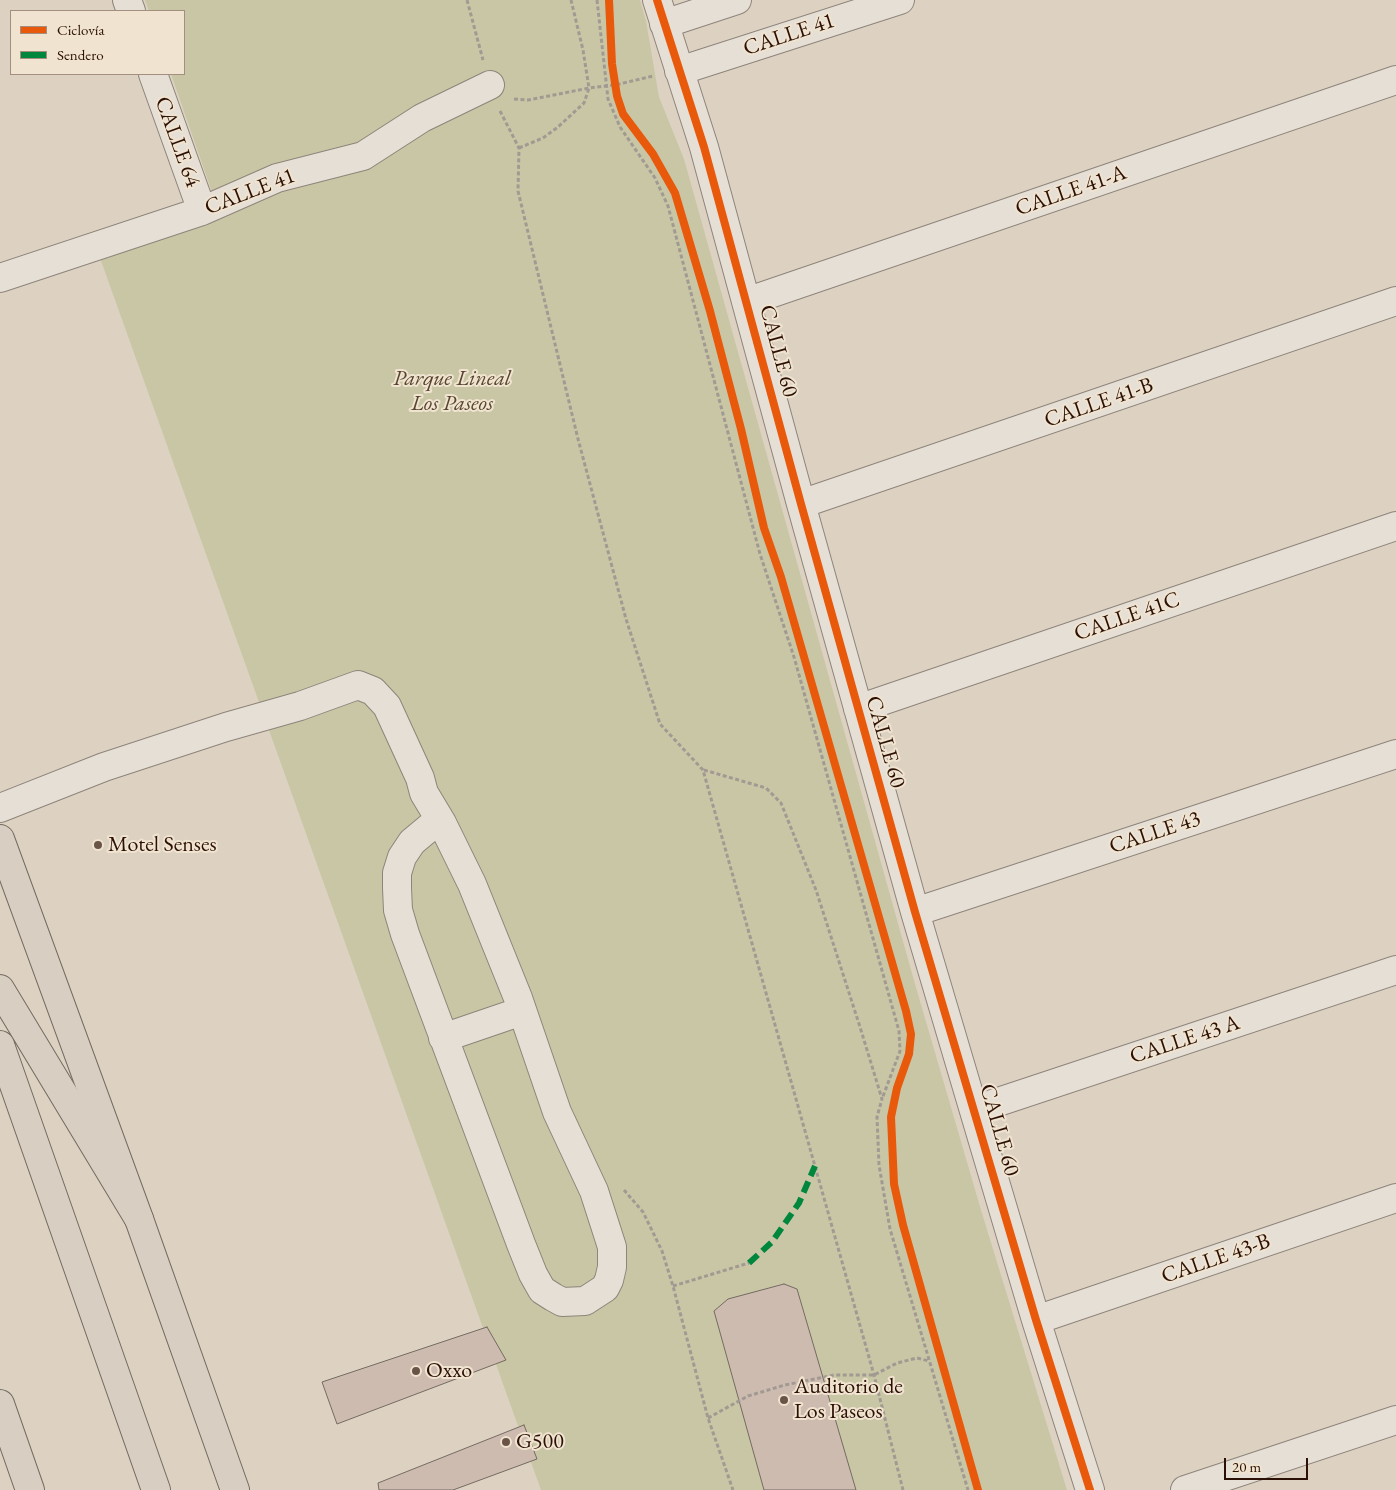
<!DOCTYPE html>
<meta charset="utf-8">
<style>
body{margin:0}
#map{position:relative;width:1396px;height:1490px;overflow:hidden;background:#ddd2c2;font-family:"EB Garamond",serif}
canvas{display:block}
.legend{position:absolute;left:10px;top:10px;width:175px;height:65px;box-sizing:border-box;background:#f0e4d0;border:1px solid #a28f7f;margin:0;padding:6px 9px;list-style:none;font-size:15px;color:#2c1005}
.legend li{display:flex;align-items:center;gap:10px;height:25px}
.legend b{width:25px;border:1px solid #a28f7f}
.scale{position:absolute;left:1224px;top:1458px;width:84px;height:22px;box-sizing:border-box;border:2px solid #2c1005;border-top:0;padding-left:6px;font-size:15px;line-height:18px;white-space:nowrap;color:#2c1005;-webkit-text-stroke:4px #f0e4d0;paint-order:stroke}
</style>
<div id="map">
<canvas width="1396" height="1490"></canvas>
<ul class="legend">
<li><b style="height:6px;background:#e8590c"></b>Ciclovía</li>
<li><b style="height:6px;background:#00873e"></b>Sendero</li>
</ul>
<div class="scale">20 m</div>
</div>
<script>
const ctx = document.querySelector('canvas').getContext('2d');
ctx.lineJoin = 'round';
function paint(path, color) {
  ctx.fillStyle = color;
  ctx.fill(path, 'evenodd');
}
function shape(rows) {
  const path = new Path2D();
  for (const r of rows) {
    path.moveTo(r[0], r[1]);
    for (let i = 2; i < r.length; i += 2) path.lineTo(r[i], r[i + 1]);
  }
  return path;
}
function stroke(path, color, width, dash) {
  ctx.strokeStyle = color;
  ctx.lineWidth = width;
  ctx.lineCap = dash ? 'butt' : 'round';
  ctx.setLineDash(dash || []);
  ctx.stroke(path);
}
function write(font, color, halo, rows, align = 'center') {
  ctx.font = font + ' "EB Garamond",serif';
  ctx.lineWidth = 4;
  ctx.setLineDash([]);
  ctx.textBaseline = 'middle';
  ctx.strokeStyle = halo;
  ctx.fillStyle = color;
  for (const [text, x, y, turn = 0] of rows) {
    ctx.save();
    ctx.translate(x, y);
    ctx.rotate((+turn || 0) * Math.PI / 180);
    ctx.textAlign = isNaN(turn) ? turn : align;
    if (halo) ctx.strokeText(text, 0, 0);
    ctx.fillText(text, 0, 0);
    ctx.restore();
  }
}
const green = shape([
 [145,0,640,0,646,21,659,97,684,159,915,984,981,1210,1067,1490,541,1490,100,258,221,218,171,74,184,74,184,11,149,11]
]);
const building = shape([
 [784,1284,797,1289,856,1490,764,1490,714,1311,728,1299,784,1284],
 [487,1327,506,1360,337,1424,322,1382,487,1327],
 [524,1425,537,1459,453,1490,379,1490,378,1483,524,1425]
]);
const path = shape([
 [467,0,483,60],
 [597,0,608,99,620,127,655,178,668,206,760,554,794,657,899,1031,900,1051,882,1099],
 [514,99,528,100,589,88,615,85,653,76],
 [500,111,519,148,518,191,578,439,626,619,660,724,703,770,874,1375,903,1490],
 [519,148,543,138,558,127,584,103,589,88,583,50,571,0],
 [704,770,766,788,781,803,816,890,860,1027,882,1099,877,1117,879,1165,890,1229,968,1490],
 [624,1190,643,1212,662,1251,673,1286,708,1418,733,1490],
 [673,1286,749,1263],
 [708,1418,748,1396,785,1385,834,1375,874,1375,897,1363,917,1358,929,1361]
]);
const minor = shape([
 [127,0,131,11],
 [657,0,704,147,801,504,915,912,1036,1320,1090,1490],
 [664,24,737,0],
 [679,71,900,0],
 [153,74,202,211],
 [0,278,202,211,277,178,363,156,422,118,490,85],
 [746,302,1396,80],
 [801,504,1396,301],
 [858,709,1396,526],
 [0,808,104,767,226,727,300,706,358,685,373,691,387,706,420,778,424,793,442,823,472,884,518,998,557,1112,594,1191,612,1247,612,1267,609,1280,605,1288,585,1301,562,1302,553,1297,542,1290,533,1274,521,1244,405,934,398,910,397,888,397,873,402,857,412,842,430,827,442,823],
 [915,912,1396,754],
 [443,1038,522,1011],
 [974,1110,1396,970],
 [1036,1320,1396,1198],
 [1185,1490,1396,1420]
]);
const major = shape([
 [0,839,139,1219,235,1490]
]);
const highway = shape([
 [0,989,139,1219],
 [0,1045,156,1490],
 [0,1404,30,1490]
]);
const quiet = shape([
 [749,1263,772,1242,799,1203,815,1166]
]);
const cycleway = shape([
 [609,0,612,64,617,96,623,114,653,154,675,193,710,311,741,429,764,528,781,577,906,1011,911,1034,909,1054,897,1088,891,1117,894,1184,903,1225,978,1490],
 [657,0,704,147,801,504,915,912,1036,1320,1090,1490]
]);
const markers = [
 [98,845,5,"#6a5447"],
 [416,1371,5,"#6a5447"],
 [784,1400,5,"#6a5447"],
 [506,1442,5,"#6a5447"]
];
const streetNames = [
 ["CALLE 41",789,35,-18],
 ["CALLE 64",177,142,70],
 ["CALLE 41-A",1071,191,-19],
 ["CALLE 41",250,192,-21],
 ["CALLE 60",778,351,75],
 ["CALLE 41-B",1099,403,-19],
 ["CALLE 41C",1127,617,-19],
 ["CALLE 60",885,742,74],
 ["CALLE 43",1155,833,-18],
 ["CALLE 43 A",1185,1040,-18],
 ["CALLE 60",999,1130,74],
 ["CALLE 43-B",1216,1259,-19]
];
const parkNames = [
 ["Parque Lineal",452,379],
 ["Los Paseos",452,404]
];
const poiNames = [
 ["Motel Senses",108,845],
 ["Oxxo",426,1371],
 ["Auditorio de",794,1387],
 ["Los Paseos",794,1412],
 ["G500",516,1442]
];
paint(green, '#c9c6a5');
paint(building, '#cdbbb0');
stroke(building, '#746b61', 1);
stroke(minor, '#8e847a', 30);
stroke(major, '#746b61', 30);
stroke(highway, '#746b61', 30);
stroke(path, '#a29a92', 3, [4, 2.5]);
stroke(minor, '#e5dfd6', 28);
stroke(major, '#d8cfc2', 28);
stroke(highway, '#d8cfc2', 28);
stroke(quiet, '#00873e', 6, [12, 6]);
stroke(cycleway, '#e8590c', 8);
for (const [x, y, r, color] of markers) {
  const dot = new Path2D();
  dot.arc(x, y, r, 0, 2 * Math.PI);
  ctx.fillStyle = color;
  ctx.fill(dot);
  stroke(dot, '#f0e4d0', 2);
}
write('22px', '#2c1005', '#f0e4d0', streetNames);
write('italic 22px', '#56442e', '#f0e4d0', parkNames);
write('22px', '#2c1005', '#f0e4d0', poiNames, 'left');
</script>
